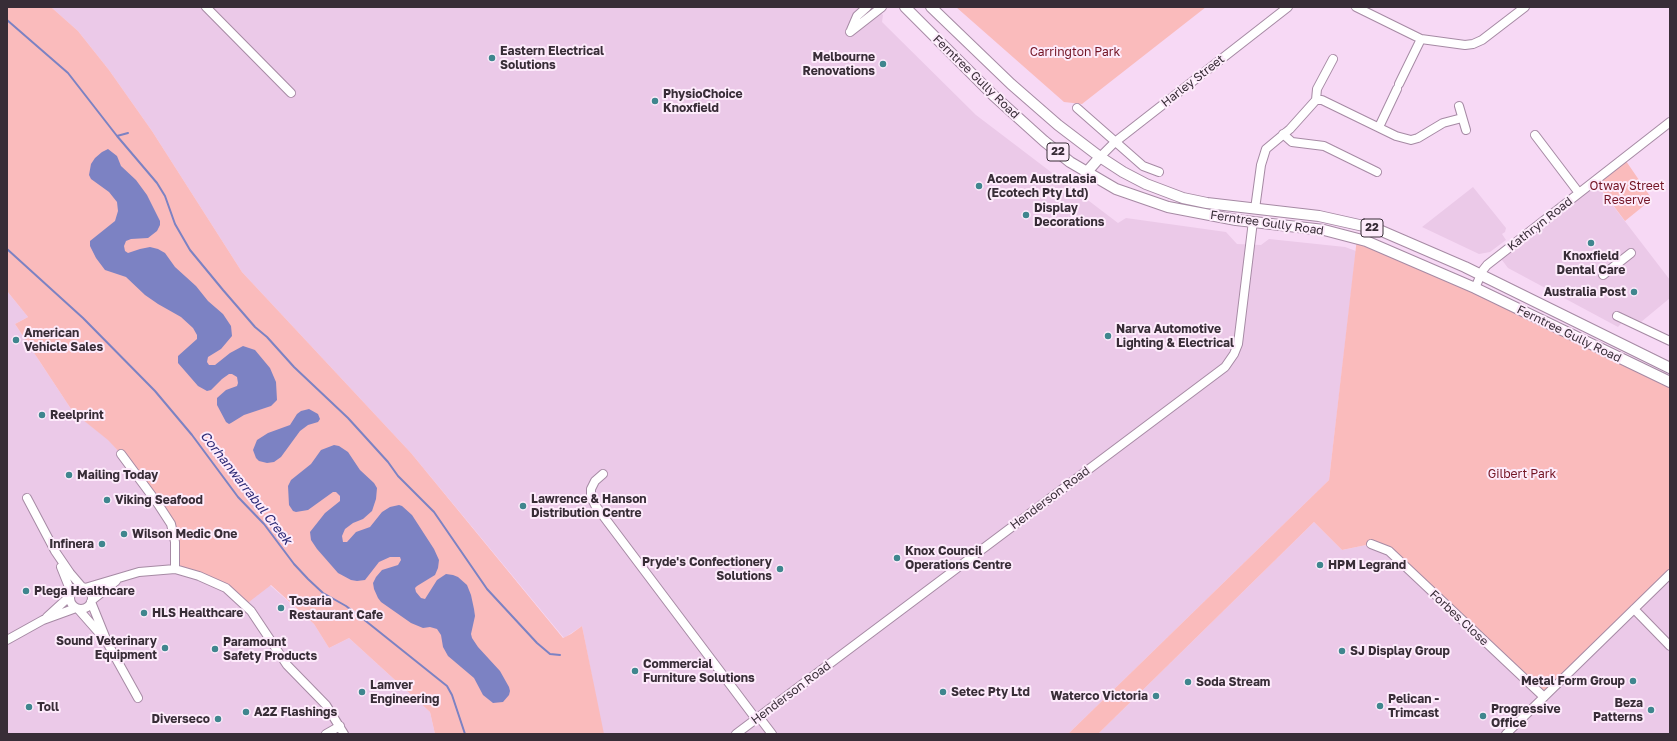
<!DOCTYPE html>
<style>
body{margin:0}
#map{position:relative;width:1677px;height:741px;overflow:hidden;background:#f7d9f5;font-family:"Golos Text",sans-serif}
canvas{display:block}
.frame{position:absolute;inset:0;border:8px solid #382d37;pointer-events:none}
</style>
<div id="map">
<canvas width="1677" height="741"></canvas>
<div class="frame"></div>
</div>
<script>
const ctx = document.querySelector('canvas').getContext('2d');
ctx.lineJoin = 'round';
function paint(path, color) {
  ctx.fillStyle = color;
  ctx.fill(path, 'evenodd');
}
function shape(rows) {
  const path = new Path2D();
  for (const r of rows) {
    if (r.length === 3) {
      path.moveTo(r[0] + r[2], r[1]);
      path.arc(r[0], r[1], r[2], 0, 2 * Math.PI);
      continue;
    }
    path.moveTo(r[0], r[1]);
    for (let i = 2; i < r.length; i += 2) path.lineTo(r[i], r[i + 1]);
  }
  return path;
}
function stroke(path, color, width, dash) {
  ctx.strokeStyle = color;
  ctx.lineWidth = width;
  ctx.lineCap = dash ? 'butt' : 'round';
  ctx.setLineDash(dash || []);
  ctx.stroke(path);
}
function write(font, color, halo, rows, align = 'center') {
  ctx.font = font + ' "Golos Text",sans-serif';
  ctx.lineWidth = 4;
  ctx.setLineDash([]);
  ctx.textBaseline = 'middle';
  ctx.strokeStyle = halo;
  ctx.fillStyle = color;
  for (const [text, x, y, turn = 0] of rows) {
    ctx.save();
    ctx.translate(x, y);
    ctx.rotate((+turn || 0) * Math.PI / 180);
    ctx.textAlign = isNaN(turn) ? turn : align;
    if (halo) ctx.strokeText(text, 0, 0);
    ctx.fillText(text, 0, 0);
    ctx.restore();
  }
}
const built = shape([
 [51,7,875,7,883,15,882,22,976,115,1118,223,1126,218,1226,232,1237,244,1261,245,1269,239,1345,247,1356,251,1329,480,1068,734,603,734,582,626,564,638,411,453,242,272,152,131,109,70,78,31],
 [1594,181,1670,280,1670,298,1641,322,1628,316,1618,327,1508,268,1499,256],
 [1473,187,1506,228,1505,232,1502,234,1506,240,1490,252,1479,254,1422,227],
 [7,291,28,317,15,324,73,412,108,439,121,454,314,624,329,648,349,638,430,712,435,734,7,734],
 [1314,522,1342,550,1371,544,1670,574,1670,734,1098,734]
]);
const green = shape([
 [7,7,51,7,78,31,109,70,152,131,242,272,411,453,563,638,571,634,582,626,604,734,435,734,430,712,349,638,329,648,314,624,271,585,245,605,226,588,175,569,174,533,121,454,108,440,73,412,15,324,28,317,7,291],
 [956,7,1206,7,1082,104,1064,102],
 [1626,161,1652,199,1625,221,1597,184],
 [1357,238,1670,382,1670,574,1544,697,1389,551,1371,544,1342,550,1314,522,1098,734,1068,734,1329,480]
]);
const water = shape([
 [108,149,117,156,121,166,136,180,147,195,160,221,160,225,157,231,148,238,131,239,126,241,124,246,125,251,128,253,140,249,150,247,158,249,165,253,175,267,196,286,208,301,223,314,231,326,232,336,221,349,208,357,207,362,209,365,215,365,230,353,243,346,255,350,270,368,276,382,277,400,271,406,244,415,231,423,229,424,226,422,217,405,217,398,226,390,237,386,238,383,237,377,232,374,229,374,222,379,211,390,207,391,198,386,178,363,178,356,197,339,197,335,193,328,181,317,158,304,145,295,126,277,105,270,96,258,90,246,90,241,115,221,118,211,117,202,109,192,91,179,89,175,91,164,95,158,102,152],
 [309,409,318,414,320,419,318,422,308,425,300,431,281,457,274,462,267,463,259,461,256,458,253,450,257,440,268,433,290,425,297,414,301,411],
 [334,445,339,446,348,452,360,470,374,483,377,488,376,499,372,511,363,519,353,523,345,529,342,536,343,542,347,542,356,532,370,527,382,512,390,507,399,505,402,506,412,515,434,549,439,560,438,568,435,575,417,586,415,588,416,592,421,598,425,599,437,580,446,574,453,575,458,577,467,585,471,595,474,609,475,616,471,634,472,638,478,647,500,671,509,687,510,691,509,695,503,702,493,703,483,695,474,678,448,656,443,647,441,635,437,629,430,627,423,628,411,623,381,602,378,598,374,589,373,583,376,577,382,570,398,565,401,560,400,557,390,557,379,562,365,580,357,581,351,580,338,573,317,549,311,540,310,532,325,513,340,501,340,496,336,492,333,492,308,510,296,512,293,511,289,505,288,486,291,480,311,464,321,450]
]);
const stream = shape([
 [7,20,68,73,117,136,128,133],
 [117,136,157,183,165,196,175,224,190,250,223,290,255,327,267,337,294,367,348,418,388,462,398,476,434,512,487,589,537,643,550,654,560,655],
 [7,249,83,318,155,391,192,435,238,497,264,524,294,564,308,579,323,593,346,606,367,622,447,686,452,695,465,734]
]);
const minor = shape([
 [206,7,291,93],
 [1356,7,1421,39,1465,45,1473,44,1482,40,1525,7],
 [851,30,857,16,867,7],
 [850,32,882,7],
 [1399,84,1421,39],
 [1316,100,1317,89,1333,59],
 [1459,106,1466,130],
 [1077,108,1143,166,1159,172],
 [1379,127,1397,89],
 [1283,134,1292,142,1324,146,1377,172],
 [1535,135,1579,193],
 [1100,157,1115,142,1288,7],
 [1255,209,1261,165,1266,149,1290,129,1316,100,1322,100,1396,136,1411,140,1418,138,1443,123,1462,118],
 [1603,275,1631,253],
 [1475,288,1483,270,1487,265,1670,122],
 [1617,316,1670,341],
 [121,454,158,504,171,524,175,542,175,569],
 [603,474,595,481,591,489,591,497,595,505,756,719],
 [27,498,55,551,70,573,82,587],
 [1371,544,1389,551,1544,697],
 [61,567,71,592],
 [81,598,11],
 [85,588,139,572,175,569,199,576,226,588,251,611,287,665,326,705,344,734],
 [92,600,116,581],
 [91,602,108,644,138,698],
 [1634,609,1670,646],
 [79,610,101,635],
 [47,617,70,596],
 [7,640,43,620,76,608],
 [759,717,772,734],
 [326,734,340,726],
 [736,734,1225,367,1234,354,1238,344,1253,221],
 [1506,734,1670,574]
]);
const major = shape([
 [905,7,993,95,1044,141,1070,162,1116,189,1168,207,1236,220,1324,230,1366,241,1475,288,1670,382],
 [931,7,1011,84,1058,125,1100,157,1123,172,1146,184,1183,198,1207,203,1319,216,1377,229,1465,267,1670,368],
 [1086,173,1100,157]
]);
const markers = [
 [492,58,4,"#3f868e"],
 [883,64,4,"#3f868e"],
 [655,101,4,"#3f868e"],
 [979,186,4,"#3f868e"],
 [1026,215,4,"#3f868e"],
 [1591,243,4,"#3f868e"],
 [1634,292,4,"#3f868e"],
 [1108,336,4,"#3f868e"],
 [16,340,4,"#3f868e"],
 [42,415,4,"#3f868e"],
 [69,475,4,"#3f868e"],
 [107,500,4,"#3f868e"],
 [523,506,4,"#3f868e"],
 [124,534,4,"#3f868e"],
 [102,544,4,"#3f868e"],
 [897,558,4,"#3f868e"],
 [1320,565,4,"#3f868e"],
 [780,569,4,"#3f868e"],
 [26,591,4,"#3f868e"],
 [281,608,4,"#3f868e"],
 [144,613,4,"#3f868e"],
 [165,648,4,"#3f868e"],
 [215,649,4,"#3f868e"],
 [1342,651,4,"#3f868e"],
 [635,671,4,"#3f868e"],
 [1633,681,4,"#3f868e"],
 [1188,682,4,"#3f868e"],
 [362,692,4,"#3f868e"],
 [943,692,4,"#3f868e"],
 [1156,696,4,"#3f868e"],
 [1380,706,4,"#3f868e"],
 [29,707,4,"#3f868e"],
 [1651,710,4,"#3f868e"],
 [246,712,4,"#3f868e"],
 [1483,716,4,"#3f868e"],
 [218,719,4,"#3f868e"]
];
const shields = [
 [1058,152,22],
 [1372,228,22]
];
const shieldNames = [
 ["22",1058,152],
 ["22",1372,228]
];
const poiNames = [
 ["Eastern Electrical",500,51],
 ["Solutions",500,65],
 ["Melbourne",875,57,"right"],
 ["Renovations",875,71,"right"],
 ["PhysioChoice",663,94],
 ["Knoxfield",663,108],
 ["Acoem Australasia",987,179],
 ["(Ecotech Pty Ltd)",987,193],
 ["Display",1034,208],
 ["Decorations",1034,222],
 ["Knoxfield",1591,256,"center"],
 ["Dental Care",1591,270,"center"],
 ["Australia Post",1626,292,"right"],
 ["Narva Automotive",1116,329],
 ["Lighting & Electrical",1116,343],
 ["American",24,333],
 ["Vehicle Sales",24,347],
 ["Reelprint",50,415],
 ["Mailing Today",77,475],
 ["Lawrence & Hanson",531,499],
 ["Distribution Centre",531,513],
 ["Viking Seafood",115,500],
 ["Wilson Medic One",132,534],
 ["Infinera",94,544,"right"],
 ["Knox Council",905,551],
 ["Operations Centre",905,565],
 ["Pryde's Confectionery",772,562,"right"],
 ["Solutions",772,576,"right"],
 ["HPM Legrand",1328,565],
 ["Plega Healthcare",34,591],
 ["Tosaria",289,601],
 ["Restaurant Cafe",289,615],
 ["HLS Healthcare",152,613],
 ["Sound Veterinary",157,641,"right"],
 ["Equipment",157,655,"right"],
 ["Paramount",223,642],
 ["Safety Products",223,656],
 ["SJ Display Group",1350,651],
 ["Commercial",643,664],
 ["Furniture Solutions",643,678],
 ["Metal Form Group",1625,681,"right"],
 ["Soda Stream",1196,682],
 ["Lamver",370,685],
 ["Engineering",370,699],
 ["Setec Pty Ltd",951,692],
 ["Waterco Victoria",1148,696,"right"],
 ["Pelican -",1388,699],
 ["Trimcast",1388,713],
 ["Beza",1643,703,"right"],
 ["Patterns",1643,717,"right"],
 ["Toll",37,707],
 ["Progressive",1491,709],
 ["Office",1491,723],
 ["A2Z Flashings",254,712],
 ["Diverseco",210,719,"right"]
];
const parkNames = [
 ["Carrington Park",1075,52],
 ["Otway Street",1627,186],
 ["Reserve",1627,200],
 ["Gilbert Park",1522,474]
];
const streetNames = [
 ["Ferntree Gully Road",976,77,44],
 ["Harley Street",1193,81,-38],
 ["Ferntree Gully Road",1267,223,8],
 ["Kathryn Road",1540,224,-38],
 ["Ferntree Gully Road",1569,334,26],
 ["Henderson Road",1050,498,-37],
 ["Forbes Close",1459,618,43],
 ["Henderson Road",791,693,-37]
];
const waterNames = [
 ["Corhanwarrabul Creek",246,488,52]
];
paint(built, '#ebc9e8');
paint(green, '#fabbbc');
paint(water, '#7c82c3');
stroke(stream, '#7c82c3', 2);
stroke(minor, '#a68aa4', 10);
stroke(major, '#a68aa4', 12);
stroke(minor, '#fff', 8);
stroke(major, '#fff', 10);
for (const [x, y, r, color] of markers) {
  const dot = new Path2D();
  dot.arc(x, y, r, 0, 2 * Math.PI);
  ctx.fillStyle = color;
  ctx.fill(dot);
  stroke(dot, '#fdebfb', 1.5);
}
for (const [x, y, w] of shields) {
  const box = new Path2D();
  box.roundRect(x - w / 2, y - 9, w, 18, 3);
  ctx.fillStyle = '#fdebfb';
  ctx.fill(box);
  stroke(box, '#382d37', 1);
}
write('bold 11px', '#382d37', null, shieldNames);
write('bold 12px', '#382d37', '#fdebfb', poiNames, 'left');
write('12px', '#731424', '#fdebfb', parkNames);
write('12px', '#382d37', '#fdebfb', streetNames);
write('italic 13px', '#2c2a76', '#fdebfb', waterNames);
</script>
